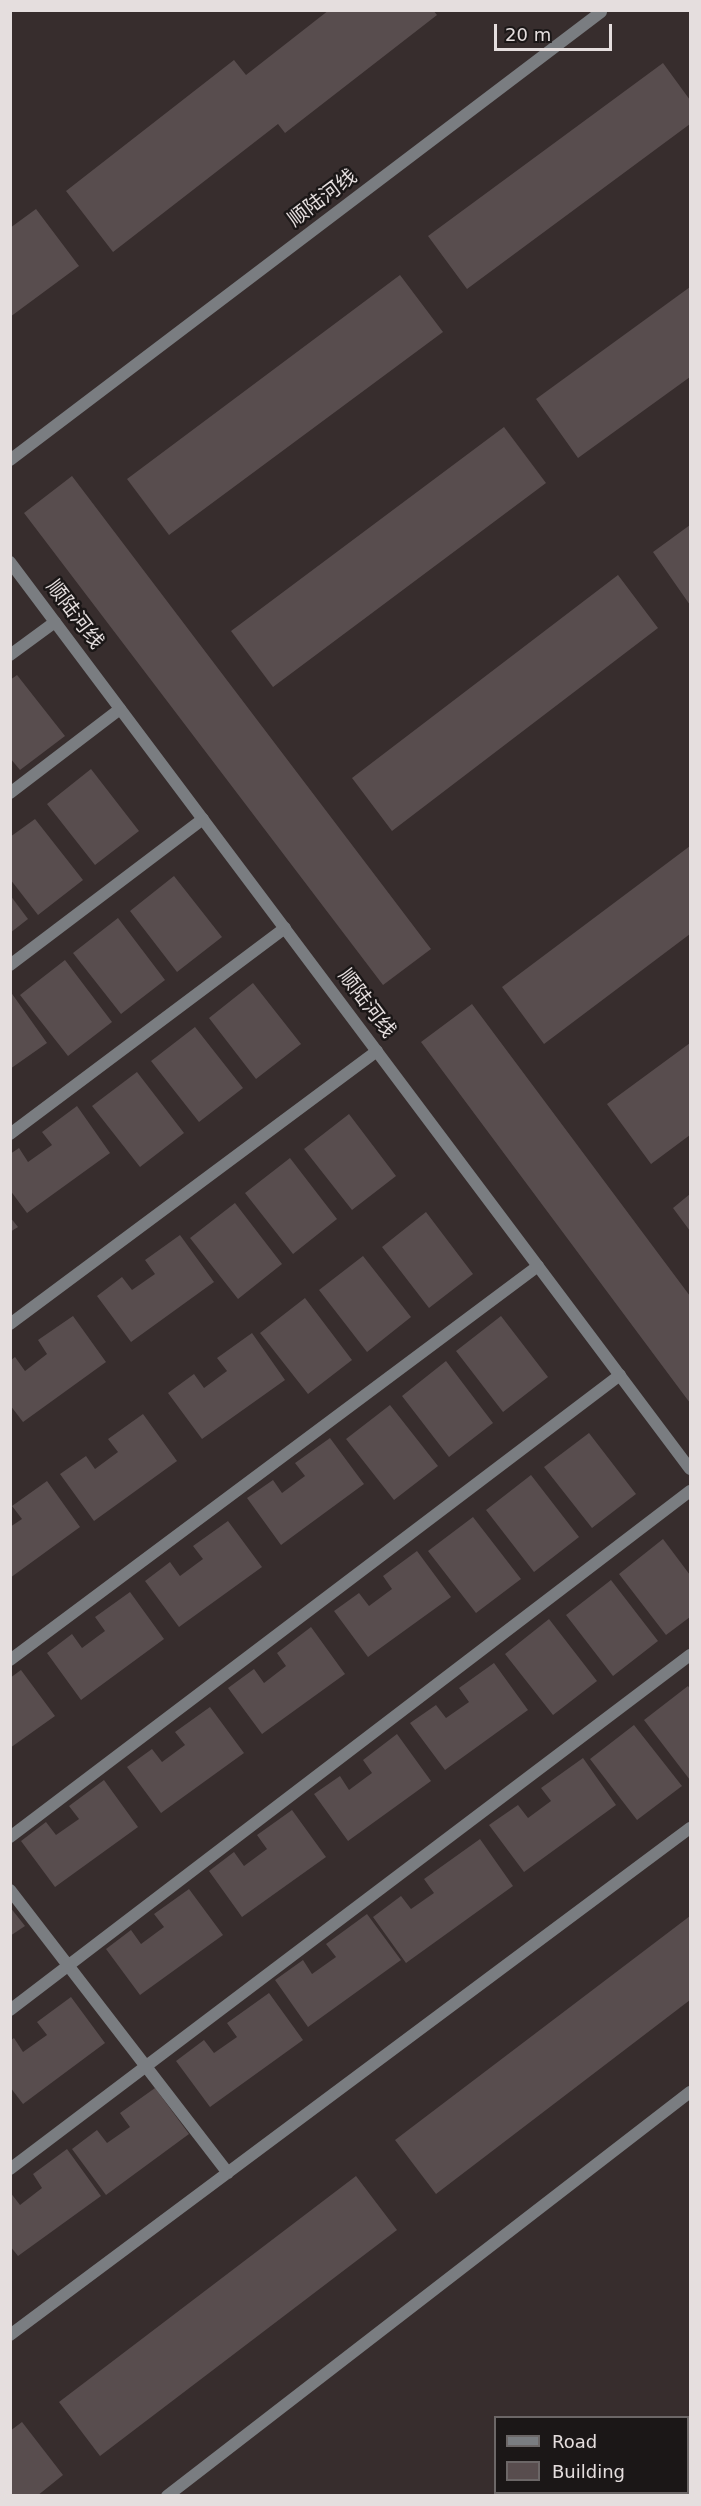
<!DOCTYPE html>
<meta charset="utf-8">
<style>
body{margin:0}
#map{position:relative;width:701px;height:2506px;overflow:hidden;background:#372d2d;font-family:"DejaVu Sans",sans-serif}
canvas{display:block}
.frame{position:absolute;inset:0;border:12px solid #e5dede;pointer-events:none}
.legend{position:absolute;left:494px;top:2416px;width:195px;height:78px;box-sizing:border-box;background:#1b1717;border:2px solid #6c6767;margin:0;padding:8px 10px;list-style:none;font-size:18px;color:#e5dede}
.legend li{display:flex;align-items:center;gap:12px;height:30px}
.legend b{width:30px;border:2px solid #6c6767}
.scale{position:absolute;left:494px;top:24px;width:118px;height:27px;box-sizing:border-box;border:3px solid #e5dede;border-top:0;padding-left:8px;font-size:18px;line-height:21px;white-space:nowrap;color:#e5dede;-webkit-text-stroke:4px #1b1717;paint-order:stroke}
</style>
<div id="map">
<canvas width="701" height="2506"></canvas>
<div class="frame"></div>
<ul class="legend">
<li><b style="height:8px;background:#7a7d81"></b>Road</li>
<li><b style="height:16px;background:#584d4e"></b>Building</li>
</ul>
<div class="scale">20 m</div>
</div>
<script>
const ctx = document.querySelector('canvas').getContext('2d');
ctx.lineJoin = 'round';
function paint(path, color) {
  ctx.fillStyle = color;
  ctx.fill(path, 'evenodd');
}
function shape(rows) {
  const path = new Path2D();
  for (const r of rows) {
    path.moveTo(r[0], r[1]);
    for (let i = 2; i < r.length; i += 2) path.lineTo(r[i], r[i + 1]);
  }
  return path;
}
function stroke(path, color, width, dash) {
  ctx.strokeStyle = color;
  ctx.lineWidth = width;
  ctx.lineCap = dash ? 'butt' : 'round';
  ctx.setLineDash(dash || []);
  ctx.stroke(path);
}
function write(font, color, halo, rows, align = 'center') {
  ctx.font = font + ' "DejaVu Sans","Noto Sans SC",sans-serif';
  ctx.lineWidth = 5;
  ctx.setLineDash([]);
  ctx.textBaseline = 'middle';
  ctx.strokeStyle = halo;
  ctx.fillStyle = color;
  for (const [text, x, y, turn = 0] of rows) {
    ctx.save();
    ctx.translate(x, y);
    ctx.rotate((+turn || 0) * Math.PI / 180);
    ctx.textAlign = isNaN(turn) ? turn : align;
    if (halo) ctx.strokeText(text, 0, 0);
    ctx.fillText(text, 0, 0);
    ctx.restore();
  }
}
const building = shape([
 [329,10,433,10,437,15,285,133,278,124,113,252,66,191,234,60,246,75],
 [663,63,690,100,690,124,467,289,428,236],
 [36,209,79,266,10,317,10,228],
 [400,275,443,332,169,535,127,479],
 [690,287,690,377,578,458,536,399],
 [504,427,546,483,273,687,231,631],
 [72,476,431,949,383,985,24,513],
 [690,525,690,605,653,552],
 [618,575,658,628,392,831,352,778],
 [17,675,65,736,20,770,10,758,10,680],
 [91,769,139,831,95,865,47,804],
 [35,819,83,880,38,915,10,879,10,837],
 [690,846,690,934,544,1044,502,987],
 [174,876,222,937,177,972,130,911],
 [10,895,28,919,10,933],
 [118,918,165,980,121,1014,73,953],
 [65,960,112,1022,68,1056,20,995],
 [253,983,301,1044,256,1079,209,1018],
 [10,991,47,1043,10,1069],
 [472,1004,690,1296,690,1403,421,1042],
 [195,1027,243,1088,199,1122,151,1061],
 [690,1043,690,1135,651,1164,607,1104],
 [137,1072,184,1133,140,1167,92,1106],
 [77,1106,110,1153,27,1213,10,1190,10,1154,19,1148,28,1162,52,1145,42,1132],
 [349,1114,396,1176,352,1210,304,1149],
 [290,1158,337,1219,293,1254,245,1193],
 [690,1194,690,1231,673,1208],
 [235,1203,282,1264,238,1299,190,1238],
 [426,1212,473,1274,429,1308,382,1247],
 [10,1217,18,1227,10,1232],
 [180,1235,214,1282,131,1342,97,1296,122,1277,132,1290,155,1274,145,1260],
 [363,1256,411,1317,367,1352,319,1290],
 [305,1298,352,1360,308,1394,260,1333],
 [73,1316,106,1362,23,1422,10,1405,10,1361,15,1357,25,1371,47,1354,38,1340],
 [501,1316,548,1377,503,1412,456,1351],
 [252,1333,285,1380,202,1439,168,1393,194,1374,204,1388,227,1371,217,1358],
 [446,1361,493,1423,449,1457,402,1396],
 [390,1405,438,1466,394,1500,346,1439],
 [143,1414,177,1461,94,1521,60,1474,86,1456,95,1469,118,1452,108,1439],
 [589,1433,636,1494,592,1528,544,1467],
 [330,1438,364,1484,281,1545,247,1498,273,1480,282,1493,305,1476,295,1463],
 [531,1475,579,1537,534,1572,486,1510],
 [47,1481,80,1527,10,1578,10,1527,22,1519,12,1506],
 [473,1517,521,1579,476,1613,428,1551],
 [228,1521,262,1567,179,1627,145,1581,170,1562,180,1576,203,1559,193,1546],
 [663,1539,690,1575,690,1617,666,1635,619,1574],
 [417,1551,451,1597,368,1657,334,1611,359,1593,369,1606,392,1589,383,1576],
 [611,1580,658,1641,613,1676,566,1615],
 [130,1592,164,1639,81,1700,47,1653,72,1634,82,1648,105,1631,95,1617],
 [549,1619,597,1681,553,1715,505,1654],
 [311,1627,345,1674,262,1734,228,1688,254,1669,264,1683,286,1666,277,1653],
 [494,1663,528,1710,445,1770,410,1723,436,1705,446,1718,469,1702,459,1688],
 [21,1670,55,1716,10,1748,10,1678],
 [688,1686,690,1689,690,1780,644,1720],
 [210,1707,244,1753,161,1813,127,1767,152,1749,162,1762,185,1745,175,1732],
 [634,1725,682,1786,637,1820,590,1759],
 [397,1734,431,1781,348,1841,314,1794,340,1776,349,1790,372,1773,363,1760],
 [583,1758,616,1805,524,1872,489,1825,518,1805,528,1818,551,1801,541,1788],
 [104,1780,138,1827,55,1887,21,1841,46,1822,56,1835,79,1819,69,1806],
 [292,1810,326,1857,242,1917,209,1871,234,1852,244,1866,267,1849,257,1835],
 [480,1839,513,1886,406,1963,373,1917,401,1896,411,1909,434,1893,424,1879],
 [189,1889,223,1935,140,1995,106,1949,131,1930,141,1944,164,1927,154,1914],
 [10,1907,25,1926,10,1936],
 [367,1914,401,1960,308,2027,275,1980,303,1960,312,1974,336,1957,326,1944],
 [690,1916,690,2000,436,2194,395,2140],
 [269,1993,303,2040,210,2107,176,2061,204,2040,214,2053,237,2037,227,2023],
 [71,1997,105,2043,23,2104,10,2087,10,2041,14,2038,23,2052,47,2035,37,2022],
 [155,2088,189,2134,106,2195,72,2149,97,2130,107,2143,130,2127,120,2113],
 [67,2149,101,2196,18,2256,10,2246,10,2192,20,2205,42,2188,33,2174],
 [356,2176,397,2230,100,2456,59,2402],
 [22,2422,63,2475,37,2496,10,2496,10,2431]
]);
const lane = shape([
 [10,655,55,622],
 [10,793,120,709],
 [10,965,203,819],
 [10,1134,285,928],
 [10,1324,377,1051],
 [10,1660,538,1266],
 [10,1837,620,1375],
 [10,1890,228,2173],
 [10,2010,690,1491],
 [10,2169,690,1655],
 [10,2335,690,1828],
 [167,2496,690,2092]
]);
const street = shape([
 [10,460,601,12],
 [10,562,690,1469]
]);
const streetNames = [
 ["顺陆河线",323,199,-37],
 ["顺陆河线",74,615,53],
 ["顺陆河线",366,1004,53]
];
paint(building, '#584d4e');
stroke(lane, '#7a7d81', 12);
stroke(street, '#7a7d81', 12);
write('20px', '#e5dede', '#1b1717', streetNames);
</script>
